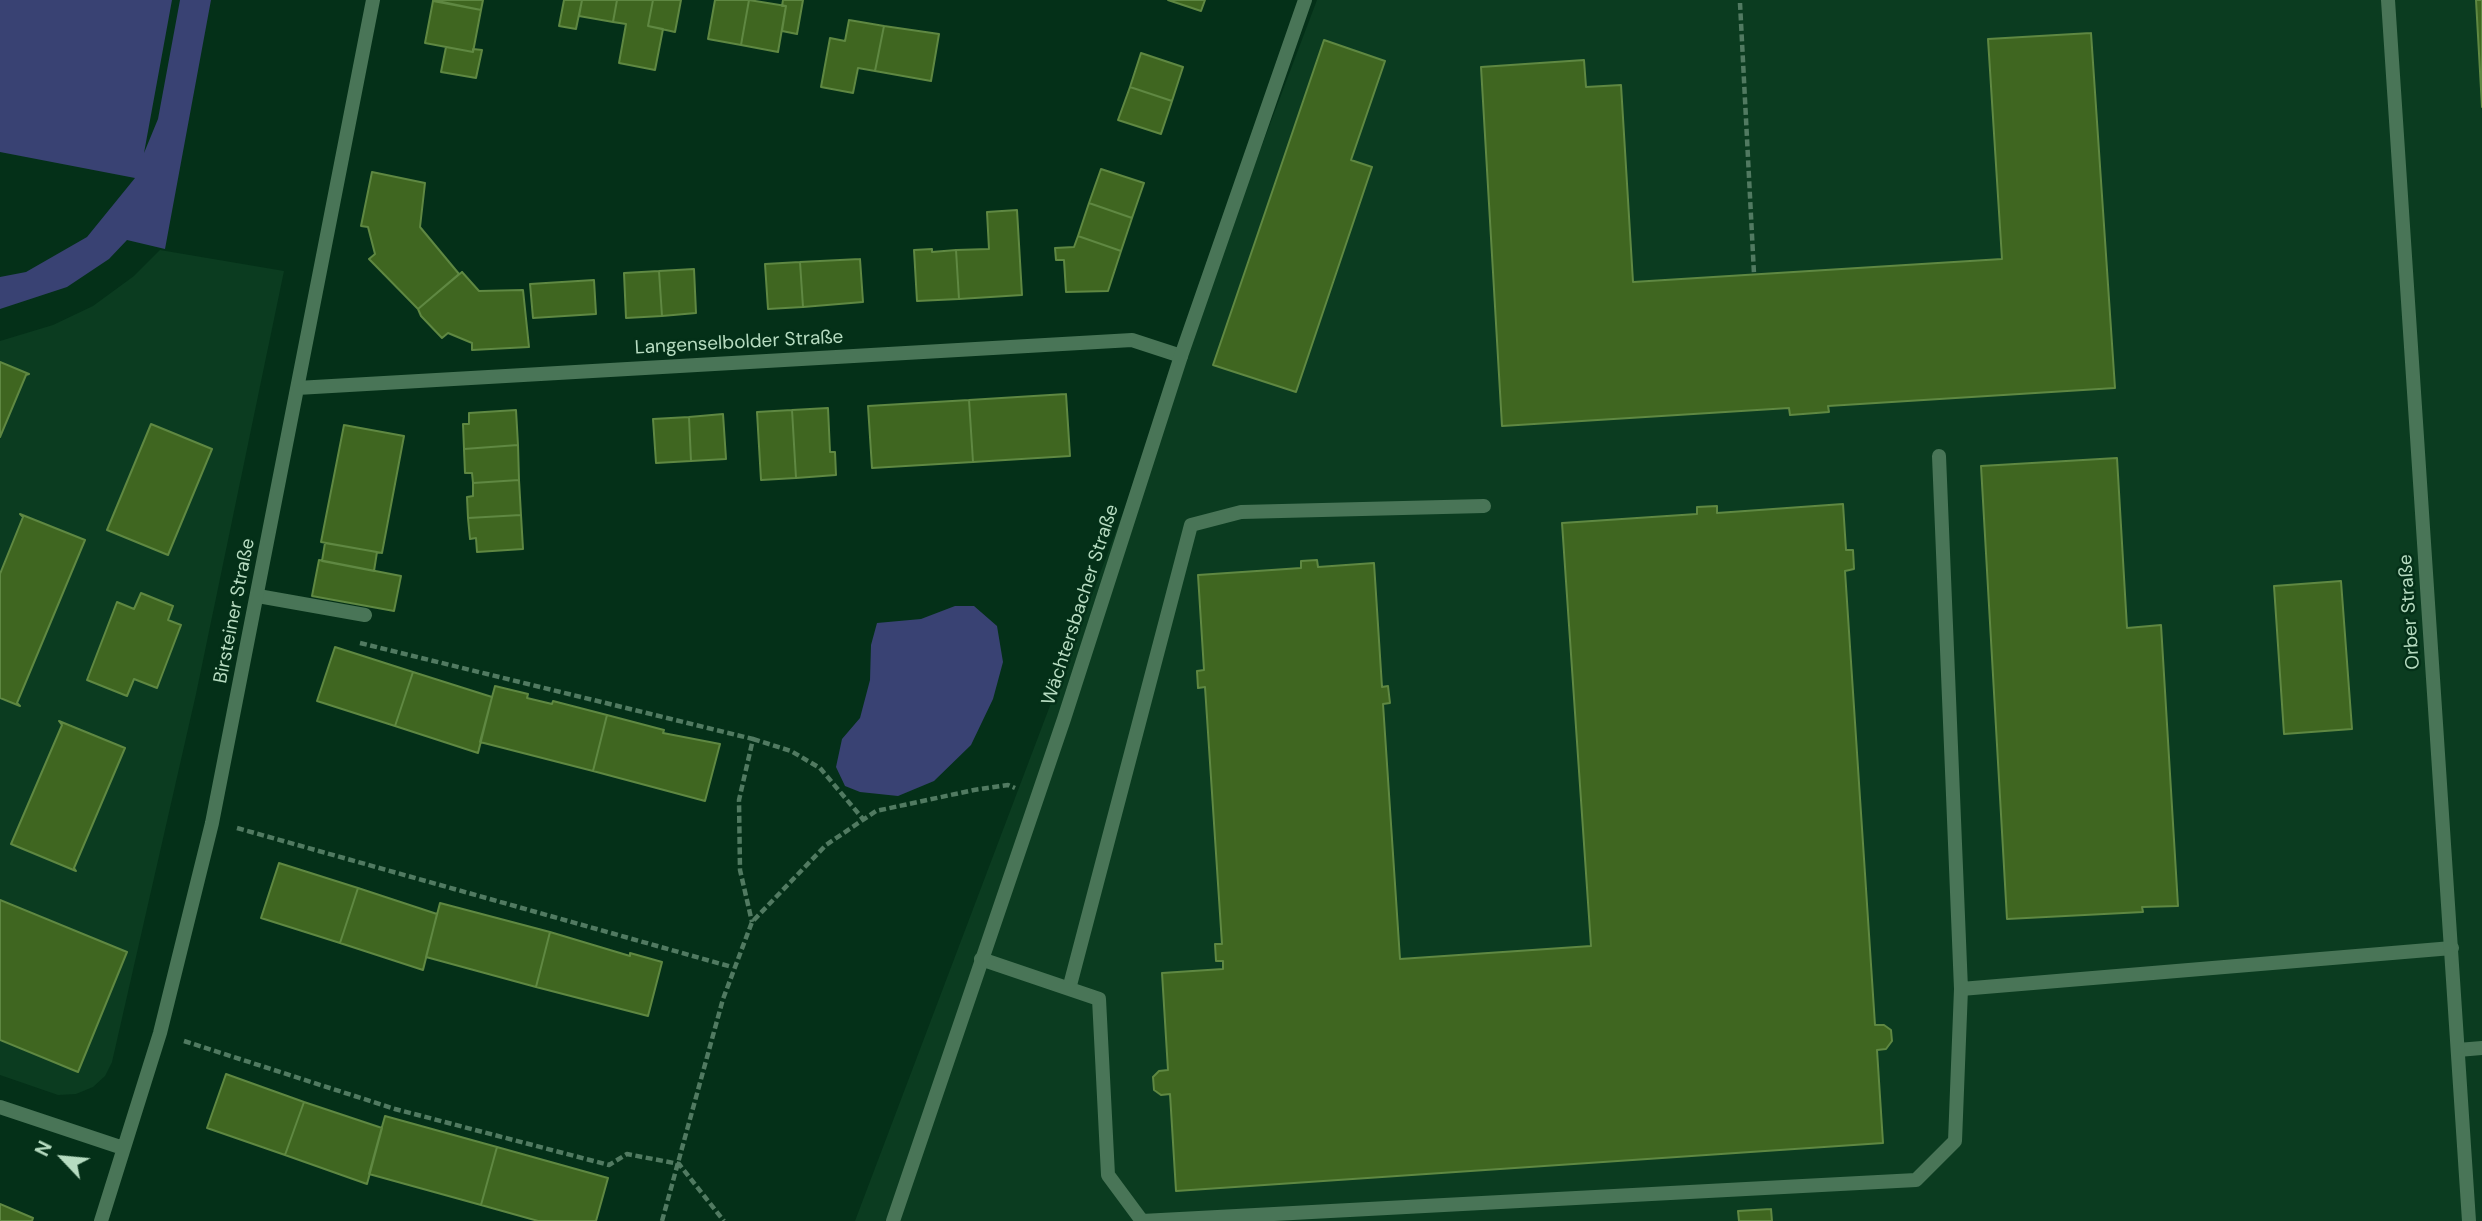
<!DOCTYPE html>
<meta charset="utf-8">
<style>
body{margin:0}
#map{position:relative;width:2482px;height:1221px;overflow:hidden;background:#043018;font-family:"DM Sans",sans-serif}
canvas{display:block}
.north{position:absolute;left:28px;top:1123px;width:70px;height:70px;-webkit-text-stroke:5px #043018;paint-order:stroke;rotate:296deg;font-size:19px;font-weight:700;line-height:28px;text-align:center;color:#b7dcc1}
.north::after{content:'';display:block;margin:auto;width:24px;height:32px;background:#b7dcc1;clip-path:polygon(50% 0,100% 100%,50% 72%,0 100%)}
</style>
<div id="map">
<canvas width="2482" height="1221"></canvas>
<div class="north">N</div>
</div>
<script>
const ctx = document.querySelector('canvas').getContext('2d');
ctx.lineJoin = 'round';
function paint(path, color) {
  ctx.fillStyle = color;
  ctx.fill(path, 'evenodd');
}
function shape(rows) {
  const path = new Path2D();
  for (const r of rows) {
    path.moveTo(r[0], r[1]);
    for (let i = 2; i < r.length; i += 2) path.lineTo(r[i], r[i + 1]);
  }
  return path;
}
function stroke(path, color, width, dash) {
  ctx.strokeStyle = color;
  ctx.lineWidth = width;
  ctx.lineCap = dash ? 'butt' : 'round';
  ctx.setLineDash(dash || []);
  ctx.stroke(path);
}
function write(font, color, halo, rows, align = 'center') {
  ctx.font = font + ' "DM Sans",sans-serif';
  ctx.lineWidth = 5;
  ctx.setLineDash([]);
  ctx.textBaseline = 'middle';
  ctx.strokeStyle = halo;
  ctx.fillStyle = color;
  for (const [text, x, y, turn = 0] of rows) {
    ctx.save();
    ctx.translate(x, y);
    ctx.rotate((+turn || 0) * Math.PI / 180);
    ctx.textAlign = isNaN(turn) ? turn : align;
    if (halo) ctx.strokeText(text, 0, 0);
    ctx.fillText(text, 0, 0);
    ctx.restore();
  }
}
const built = shape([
 [1317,0,2482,0,2482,1221,855,1221],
 [160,250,284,271,196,694,112,1062,105,1076,93,1087,76,1094,58,1095,0,1075,0,341,53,325,93,306,134,276]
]);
const green = shape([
 [0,0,172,0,144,153,158,119,180,0,211,0,165,249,127,240,109,259,67,287,0,309,0,277,26,272,87,237,135,178,0,152],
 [955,606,974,606,997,626,1003,662,993,699,971,745,934,781,898,796,860,792,845,786,836,767,842,739,860,718,870,680,871,645,877,623,921,619]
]);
const building = shape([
 [433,0,483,0,481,10,433,0],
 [564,0,582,0,576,29,559,26,564,0],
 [582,0,617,0,613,22,579,16,582,0],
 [617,0,653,0,648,26,663,29,655,70,619,63,626,24,613,22,617,0],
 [653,0,681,0,675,32,648,26,653,0],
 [715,0,749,0,741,45,708,39,715,0],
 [749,0,786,6,778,52,741,45,749,0],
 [783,0,803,0,797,34,782,31,786,6,782,6,783,0],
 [1168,0,1205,0,1201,11,1168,0],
 [2476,0,2482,0,2482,107,2476,0],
 [433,1,481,10,473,52,425,43,433,1],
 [849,20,884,26,875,71,858,68,853,93,821,87,830,38,845,41,849,20],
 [884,26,939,34,931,81,875,71,884,26],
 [2091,33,2115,388,1828,406,1829,412,1790,415,1789,408,1502,426,1481,67,1584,60,1586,87,1621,85,1633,282,2002,259,1988,39,2091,33],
 [1324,40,1385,61,1351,160,1372,167,1296,392,1213,365,1324,40],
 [446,47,473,52,473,49,482,50,476,78,441,72,446,47],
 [1141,53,1183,67,1172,101,1130,87,1141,53],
 [1130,87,1172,101,1161,134,1118,120,1130,87],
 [1101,169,1144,183,1132,218,1089,203,1101,169],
 [372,172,425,183,420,227,459,274,418,309,369,259,375,254,368,227,361,226,372,172],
 [1089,203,1132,218,1121,251,1078,236,1089,203],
 [1017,210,1022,295,959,299,956,250,989,249,987,212,1017,210],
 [1078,236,1121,251,1108,291,1066,292,1064,260,1056,260,1055,248,1074,247,1078,236],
 [932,249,932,252,956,250,959,299,917,301,914,250,932,249],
 [860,259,863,302,803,307,800,262,860,259],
 [800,262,803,307,768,309,765,264,800,262],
 [694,269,696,313,662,316,659,271,694,269],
 [659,271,662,316,626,318,624,273,659,271],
 [462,272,479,291,523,290,529,347,472,350,472,343,448,333,442,338,421,316,418,309,462,272],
 [594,280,596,314,533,318,530,284,594,280],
 [0,362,29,374,26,375,0,437,0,362],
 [1066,394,1070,456,973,462,969,400,1066,394],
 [969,400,973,462,872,468,868,406,969,400],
 [828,408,830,452,835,452,836,475,796,478,792,410,828,408],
 [516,410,518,445,464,449,463,424,469,424,469,413,516,410],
 [792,410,796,478,761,480,757,412,792,410],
 [723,414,726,459,691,461,689,417,723,414],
 [689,417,691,461,656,463,653,419,689,417],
 [151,424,212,449,168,555,107,530,151,424],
 [344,425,404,436,382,553,321,542,344,425],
 [518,445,519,480,473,483,472,473,465,473,464,449,518,445],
 [2117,458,2127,628,2161,625,2178,906,2142,907,2143,912,2007,919,1981,466,2117,458],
 [519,480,521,515,468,518,467,497,473,496,473,483,519,480],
 [1843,504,1846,550,1853,550,1854,569,1845,571,1875,1025,1884,1025,1891,1030,1892,1041,1886,1049,1877,1050,1883,1143,1176,1191,1170,1094,1161,1095,1154,1090,1153,1077,1159,1071,1168,1070,1162,973,1223,969,1223,961,1216,961,1215,944,1222,944,1205,687,1198,688,1197,671,1204,670,1198,575,1301,568,1301,561,1317,560,1318,567,1374,563,1382,687,1388,686,1390,703,1383,704,1400,959,1591,946,1562,523,1697,514,1697,507,1717,506,1717,513,1843,504],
 [20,514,85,540,17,703,20,706,0,698,0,574,23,517,20,514],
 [521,515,523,549,477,552,476,538,470,539,468,518,521,515],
 [325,543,377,552,374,571,322,561,325,543],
 [319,560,401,576,394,611,312,596,319,560],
 [2341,581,2352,729,2284,734,2274,586,2341,581],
 [141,593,173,606,168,620,181,625,157,688,134,679,127,696,87,680,117,602,134,609,141,593],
 [335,647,413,672,395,726,317,701,335,647],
 [413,672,492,697,478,753,395,726,413,672],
 [495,686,528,694,527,698,552,704,553,701,607,715,593,771,480,742,495,686],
 [607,715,664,730,663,733,720,744,705,801,593,771,607,715],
 [59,721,125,748,74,868,76,871,11,844,62,725,59,721],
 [279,863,358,888,340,943,261,918,279,863],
 [358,888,437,914,423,970,340,943,358,888],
 [0,900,127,952,78,1072,0,1040,0,900],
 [440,903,550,932,536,987,426,957,440,903],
 [550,932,630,956,630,953,662,962,648,1016,536,987,550,932],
 [226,1074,304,1102,285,1155,207,1128,226,1074],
 [304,1102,382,1128,367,1184,285,1155,304,1102],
 [385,1116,497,1147,481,1205,369,1174,385,1116],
 [497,1147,608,1178,596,1221,538,1221,481,1205,497,1147],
 [0,1204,33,1218,32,1221,0,1221,0,1204],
 [1771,1209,1772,1221,1739,1221,1738,1211,1771,1209]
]);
const path = shape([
 [1740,3,1754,274],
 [360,643,753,739,739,800,740,870,752,922],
 [753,739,791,751,820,768,863,819],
 [237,828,732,967],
 [184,1041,395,1109,609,1165,627,1154,679,1164,724,1221],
 [662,1221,723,999,752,922,826,845,876,811,974,790,1008,785,1015,788]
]);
const service = shape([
 [1939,456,1961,989,2452,948],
 [258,596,365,615],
 [981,959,1099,999,1108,1175,1142,1221,1916,1180,1955,1141,1961,989],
 [1069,989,1191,525,1241,512,1484,506],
 [2458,1050,2482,1048]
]);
const minor = shape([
 [2388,0,2469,1221],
 [297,388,1132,340,1181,356],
 [0,1107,123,1148],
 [101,1221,160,1033,212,823,373,0]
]);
const tertiary = shape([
 [893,1221,1064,719,1181,356,1305,0]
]);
const streetNames = [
 ["Langenselbolder Straße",739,343,-3],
 ["Wächtersbacher Straße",1081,605,-72],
 ["Birsteiner Straße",235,611,-79],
 ["Orber Straße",2410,612,-94]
];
paint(built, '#0b3c20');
paint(green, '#394273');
paint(building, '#3f6620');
stroke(building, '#5f8842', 2);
stroke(path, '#517a61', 4.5, [7, 3.5]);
stroke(service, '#497557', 14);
stroke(minor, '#497557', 14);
stroke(tertiary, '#497557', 14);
write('19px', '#b7dcc1', '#043018', streetNames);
</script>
